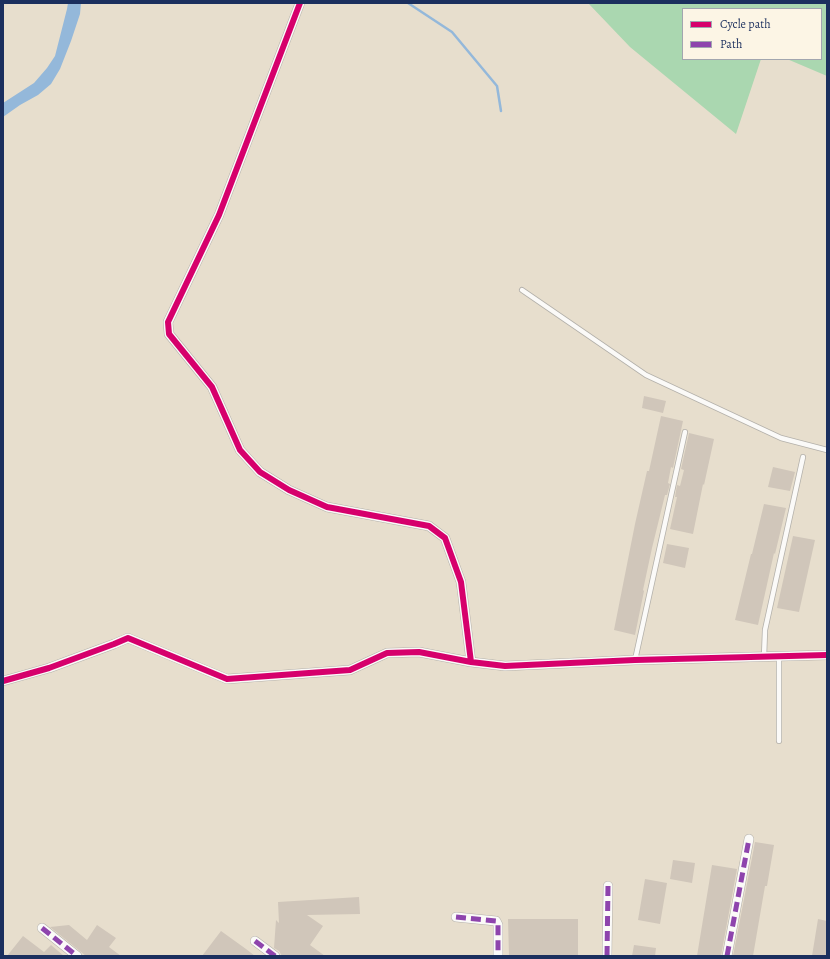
<!DOCTYPE html>
<style>
body{margin:0}
#map{position:relative;width:830px;height:959px;overflow:hidden;background:#e7decd;font-family:Alegreya,serif}
canvas{display:block}
.frame{position:absolute;inset:0;border:4px solid #1b2f5e;pointer-events:none}
.legend{position:absolute;left:682px;top:8px;width:140px;height:52px;box-sizing:border-box;background:#fcf5e5;border:1px solid #a2a6af;margin:0;padding:5px 7px;list-style:none;font-size:12px;color:#1b2f5e}
.legend li{display:flex;align-items:center;gap:8px;height:20px}
.legend b{width:20px;border:1px solid #a2a6af}
</style>
<div id="map">
<canvas width="830" height="959"></canvas>
<div class="frame"></div>
<ul class="legend">
<li><b style="height:5px;background:#d6006c"></b>Cycle path</li>
<li><b style="height:5px;background:#8e44ad"></b>Path</li>
</ul>
</div>
<script>
const ctx = document.querySelector('canvas').getContext('2d');
ctx.lineJoin = 'round';
function paint(path, color) {
  ctx.fillStyle = color;
  ctx.fill(path, 'evenodd');
}
function shape(rows) {
  const path = new Path2D();
  for (const r of rows) {
    path.moveTo(r[0], r[1]);
    for (let i = 2; i < r.length; i += 2) path.lineTo(r[i], r[i + 1]);
  }
  return path;
}
function stroke(path, color, width, dash) {
  ctx.strokeStyle = color;
  ctx.lineWidth = width;
  ctx.lineCap = dash ? 'butt' : 'round';
  ctx.setLineDash(dash || []);
  ctx.stroke(path);
}
const green = shape([
 [588,3,827,3,827,76,787,59,821,59,821,9,683,9,683,59,761,59,736,134,630,47]
]);
const water = shape([
 [68,3,81,3,80,14,71,41,60,69,51,84,38,95,20,105,3,117,3,103,34,83,47,68,55,56,67,9]
]);
const stream = shape([
 [408,3,452,32,497,86,501,111]
]);
const building = shape([
 [644,396,666,401,663,413,642,408],
 [661,416,683,421,673,468,671,467,668,483,670,484,667,495,665,495,652,548,643,590,644,591,635,635,614,630,635,524,647,471,649,471],
 [689,433,714,439,704,485,703,484,693,534,670,529,677,497,675,497,677,485,680,486,684,470,681,469],
 [773,467,795,472,790,491,768,487],
 [764,504,786,508,775,554,774,553,758,625,735,620,751,554,752,554],
 [793,536,815,540,799,612,777,608],
 [667,544,689,548,685,568,663,563],
 [755,842,774,845,767,886,765,886,753,956,733,956],
 [673,860,695,863,692,883,670,879],
 [712,865,737,869,721,956,697,956],
 [645,879,667,883,660,924,638,920],
 [359,897,360,914,307,915,323,926,310,945,325,956,282,956,279,951,274,948,276,920,279,923,278,902],
 [508,919,578,919,578,956,509,956],
 [818,919,827,921,827,956,812,956],
 [69,925,87,940,97,925,116,938,109,947,121,956,86,956,50,927],
 [221,931,246,949,255,956,202,956],
 [23,936,44,952,51,945,64,956,7,956],
 [634,945,656,948,655,956,632,956]
]);
const service = shape([
 [522,290,646,375,781,438,827,450],
 [764,657,765,630,803,457],
 [635,660,685,432],
 [779,741,779,656]
]);
const minor = shape([
 [300,3,219,215,168,322,169,334,212,387,240,450,260,472,289,490,327,507,429,526,445,538,461,582,471,662],
 [3,681,49,668,114,644,128,638,227,679,350,670,387,653,419,652,471,662,505,666,635,660,827,655],
 [456,917,496,921,498,925,498,956],
 [42,928,77,956],
 [255,941,275,956],
 [607,956,608,886],
 [727,956,749,839]
]);
const quiet = shape([
 [456,917,496,921,498,925,498,956],
 [42,928,77,956],
 [255,941,275,956],
 [607,956,608,886],
 [727,956,749,839]
]);
const cycleway = shape([
 [300,3,219,215,168,322,169,334,212,387,240,450,260,472,289,490,327,507,429,526,445,538,461,582,471,662],
 [3,681,49,668,114,644,128,638,227,679,350,670,387,653,419,652,471,662,505,666,635,660,827,655]
]);
paint(green, '#aad7b0');
paint(water, '#94b8da');
stroke(stream, '#94b8da', 2.5);
paint(building, '#d0c6ba');
stroke(service, '#b3b0aa', 6);
stroke(minor, '#b3b0aa', 10);
stroke(service, '#fbfaf8', 4.5);
stroke(minor, '#fbfaf8', 9);
stroke(quiet, '#8e44ad', 5, [10, 5]);
stroke(cycleway, '#d6006c', 6);
</script>
